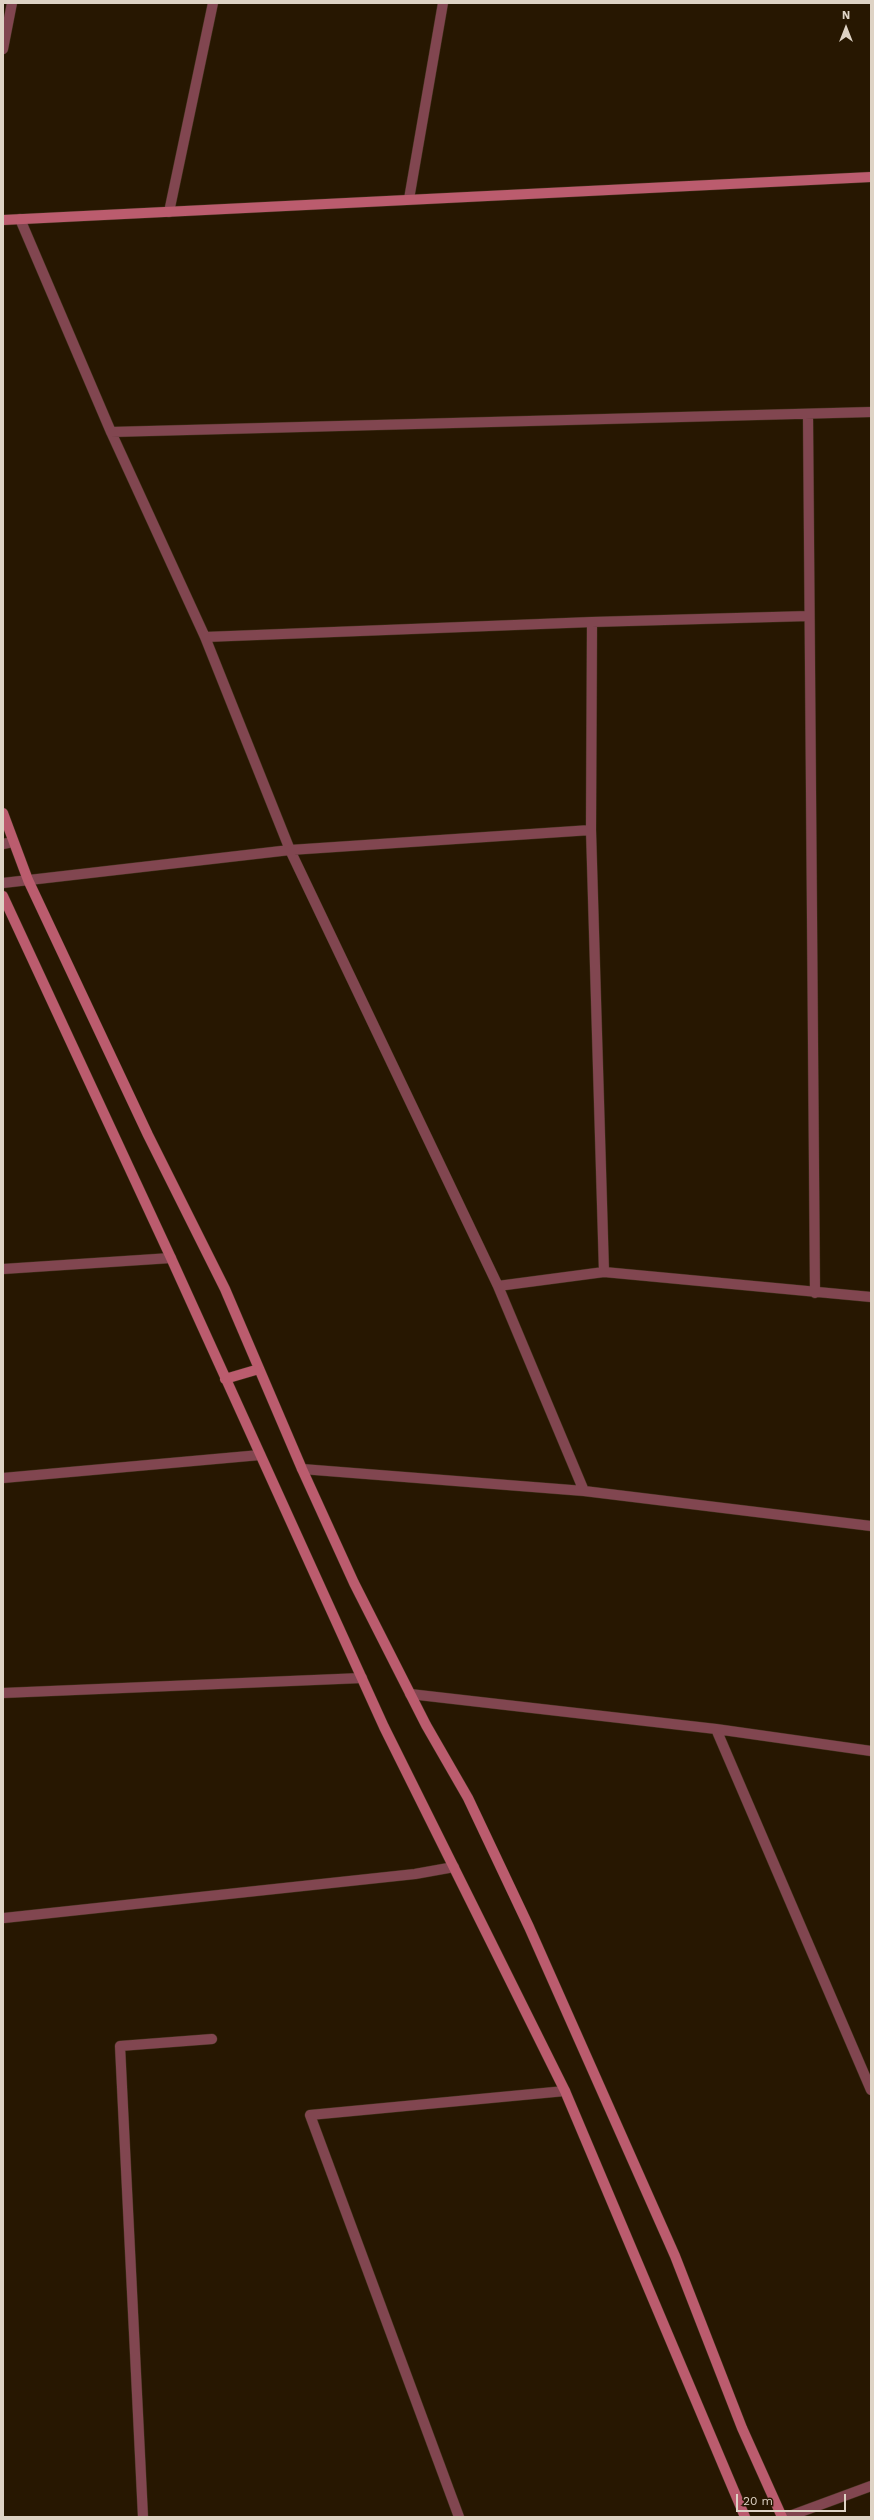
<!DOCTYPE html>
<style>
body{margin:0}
#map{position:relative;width:874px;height:2520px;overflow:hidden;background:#271701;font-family:"Work Sans",sans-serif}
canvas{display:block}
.frame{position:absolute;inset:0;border:4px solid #ded3c5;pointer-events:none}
.north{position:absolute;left:826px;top:8px;width:40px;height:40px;-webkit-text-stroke:3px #271701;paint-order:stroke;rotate:0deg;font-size:11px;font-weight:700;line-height:16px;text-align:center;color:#ded3c5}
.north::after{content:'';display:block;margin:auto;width:14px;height:18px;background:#ded3c5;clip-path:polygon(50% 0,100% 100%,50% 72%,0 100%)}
.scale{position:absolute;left:736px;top:2494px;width:110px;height:18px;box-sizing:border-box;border:2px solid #ded3c5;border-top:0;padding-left:5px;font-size:12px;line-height:14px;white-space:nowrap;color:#ded3c5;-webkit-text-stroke:3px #271701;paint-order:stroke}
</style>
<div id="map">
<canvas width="874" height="2520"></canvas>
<div class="frame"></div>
<div class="north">N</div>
<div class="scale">20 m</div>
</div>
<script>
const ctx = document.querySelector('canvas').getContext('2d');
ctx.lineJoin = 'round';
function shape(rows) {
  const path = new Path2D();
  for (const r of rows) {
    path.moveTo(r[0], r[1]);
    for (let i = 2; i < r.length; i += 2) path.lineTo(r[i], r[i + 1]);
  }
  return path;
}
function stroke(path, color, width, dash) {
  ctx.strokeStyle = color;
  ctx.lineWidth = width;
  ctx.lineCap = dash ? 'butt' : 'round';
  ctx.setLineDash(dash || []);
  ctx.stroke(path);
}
const street = shape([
 [3,49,12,3],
 [409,199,443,3],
 [169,212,213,3],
 [20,219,111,432,205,637,290,850,498,1286,584,1491],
 [808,414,815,1293],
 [111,432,871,412],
 [592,622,809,616],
 [205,637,592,622,591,830,604,1272],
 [3,844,13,842],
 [3,883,290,850,591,830],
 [3,1269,171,1258],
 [498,1286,604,1272,871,1297],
 [302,1469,584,1491,871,1526],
 [3,1478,260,1455],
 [3,1693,362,1678],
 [410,1694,716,1729,871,1751],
 [716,1729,871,2090],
 [4,1918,415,1874,454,1867],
 [143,2517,120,2046,212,2039],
 [459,2517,310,2115,565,2091],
 [787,2517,871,2486]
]);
const secondary = shape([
 [3,220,871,177],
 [3,813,28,880,148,1135,225,1289,302,1469,354,1583,426,1725,468,1798,529,1927,675,2256,742,2428,782,2517],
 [3,896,171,1258,384,1727,565,2091,745,2517],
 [225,1379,259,1369]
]);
stroke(street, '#41311c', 11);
stroke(secondary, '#41311c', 11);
stroke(street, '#814650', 10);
stroke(secondary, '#bb5c6e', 10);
</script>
